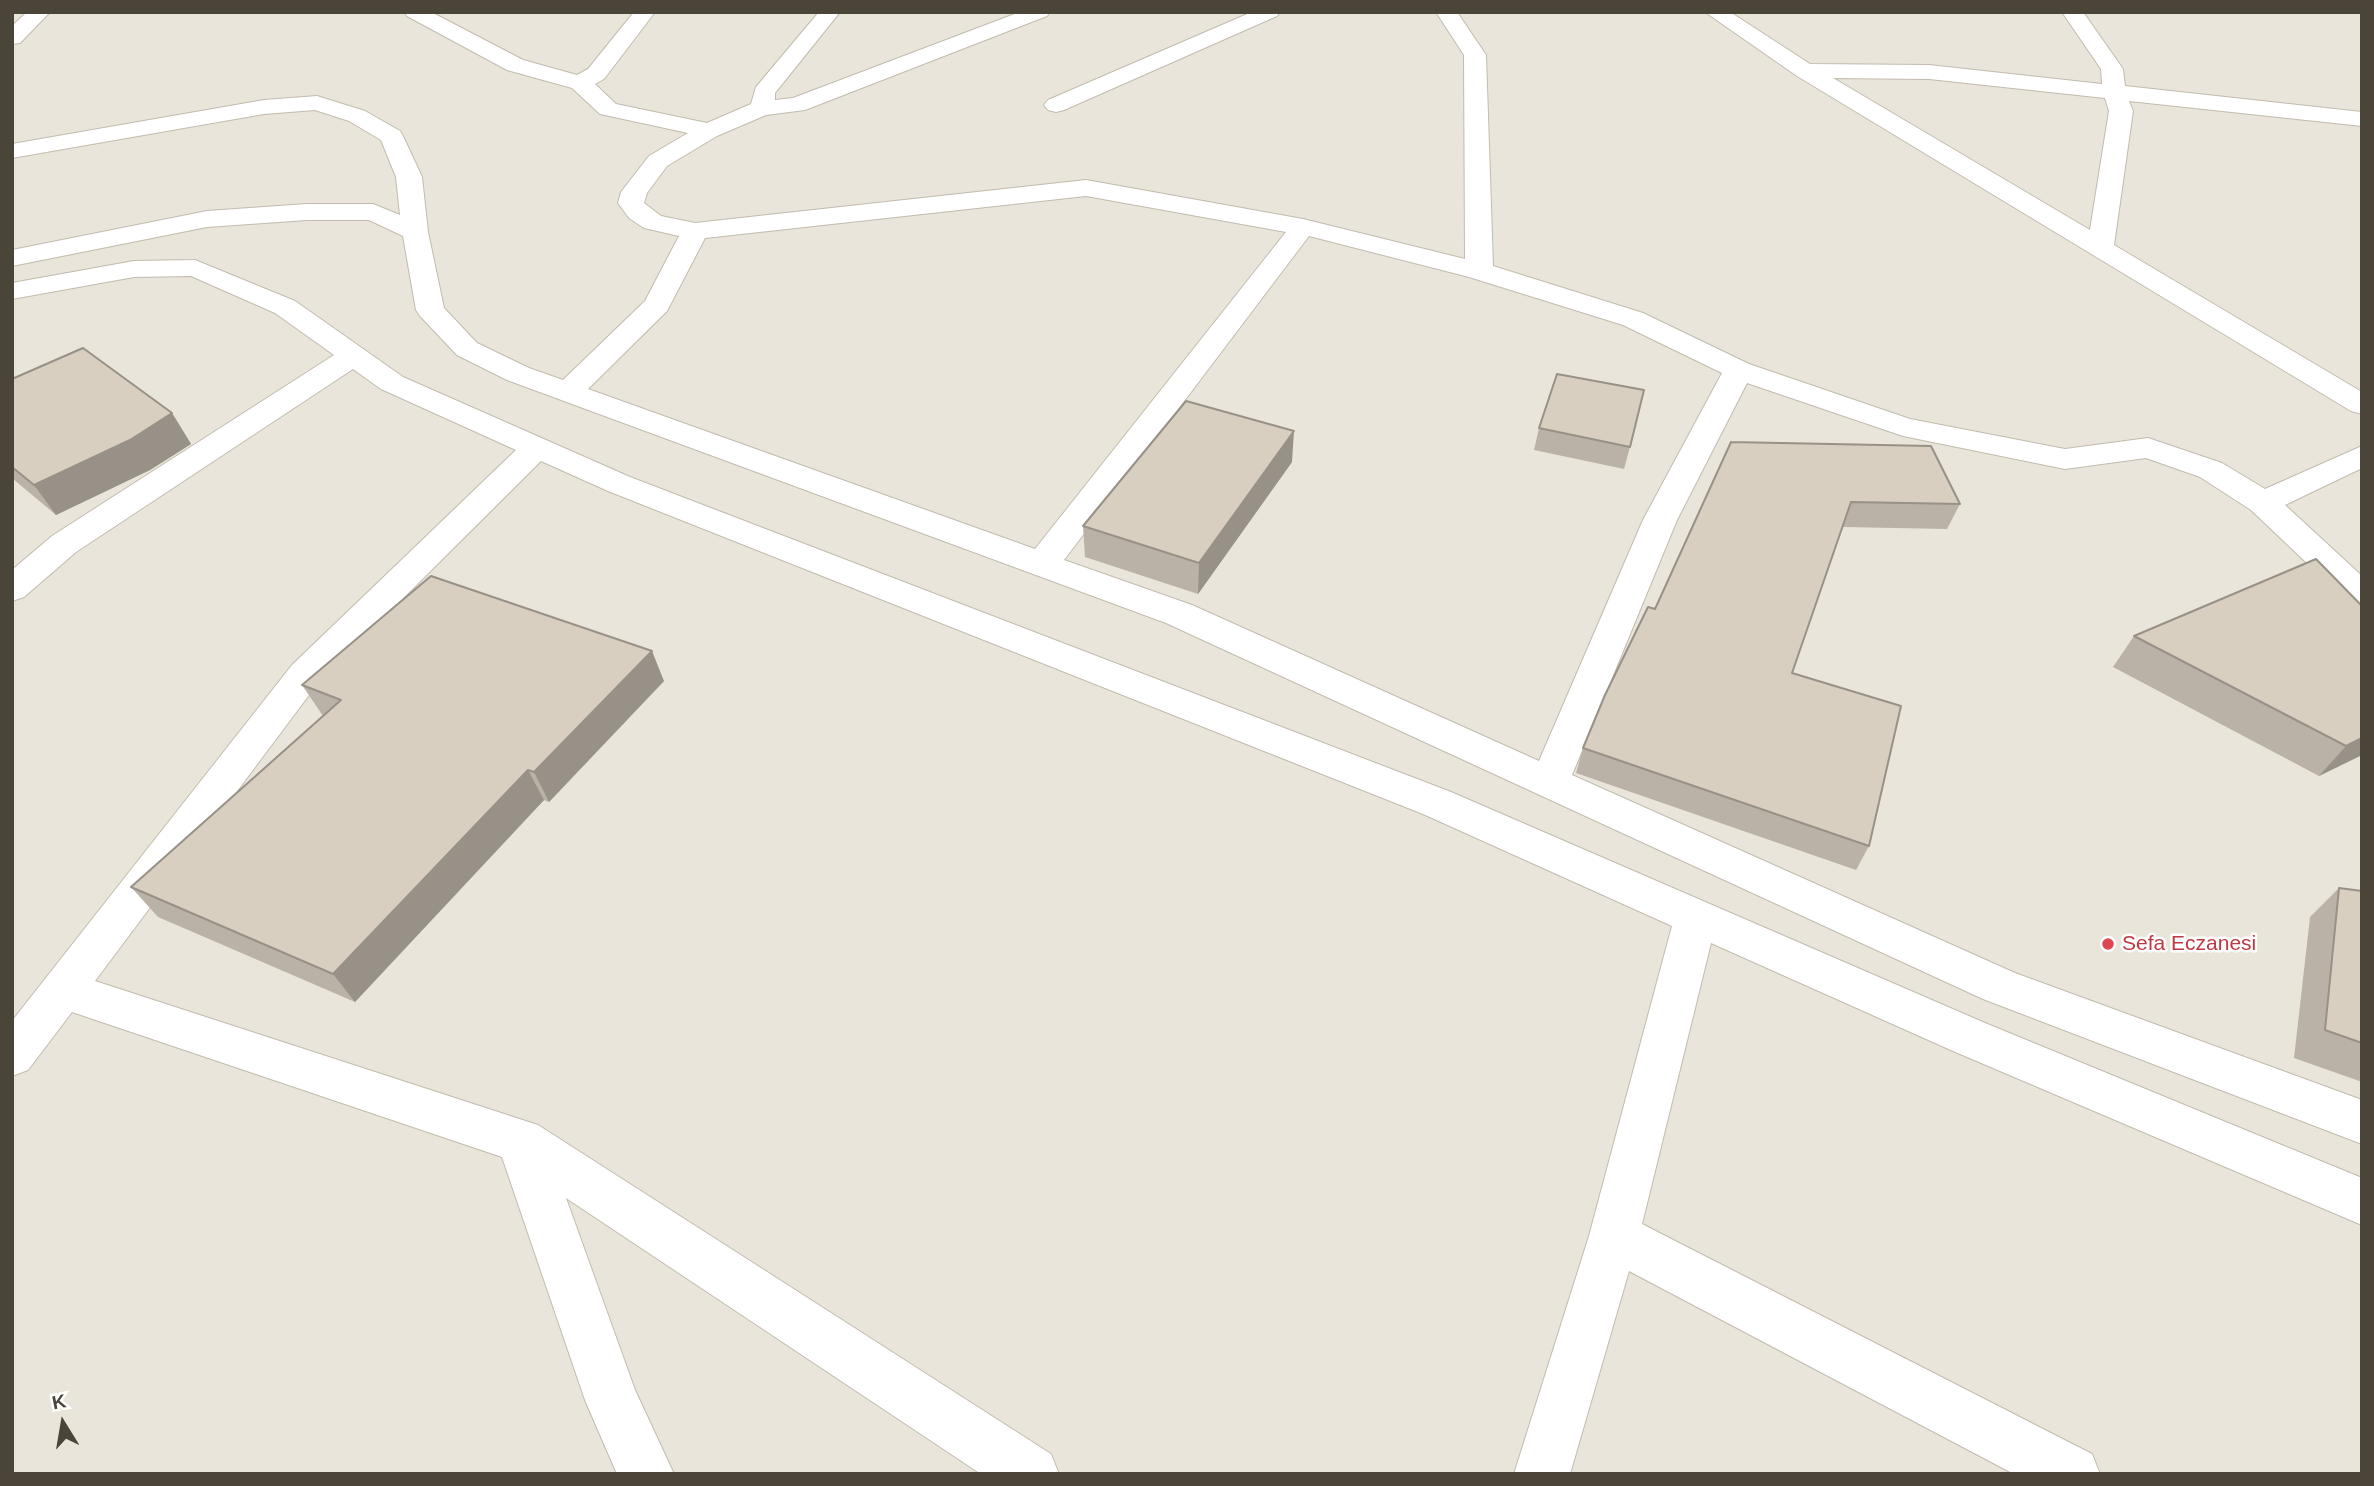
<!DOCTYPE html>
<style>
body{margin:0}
#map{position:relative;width:2374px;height:1486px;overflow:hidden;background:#f6f3ec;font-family:Arial,sans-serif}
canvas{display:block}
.frame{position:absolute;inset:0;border:14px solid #4b4439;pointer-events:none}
.north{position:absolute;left:28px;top:1388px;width:70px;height:70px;-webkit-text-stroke:5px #fff;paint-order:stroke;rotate:349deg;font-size:19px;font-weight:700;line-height:28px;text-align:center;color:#4b4439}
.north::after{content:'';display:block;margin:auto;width:24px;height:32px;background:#4b4439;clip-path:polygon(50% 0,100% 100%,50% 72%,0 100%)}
</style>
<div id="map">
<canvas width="2374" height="1486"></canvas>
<div class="frame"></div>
<div class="north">K</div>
</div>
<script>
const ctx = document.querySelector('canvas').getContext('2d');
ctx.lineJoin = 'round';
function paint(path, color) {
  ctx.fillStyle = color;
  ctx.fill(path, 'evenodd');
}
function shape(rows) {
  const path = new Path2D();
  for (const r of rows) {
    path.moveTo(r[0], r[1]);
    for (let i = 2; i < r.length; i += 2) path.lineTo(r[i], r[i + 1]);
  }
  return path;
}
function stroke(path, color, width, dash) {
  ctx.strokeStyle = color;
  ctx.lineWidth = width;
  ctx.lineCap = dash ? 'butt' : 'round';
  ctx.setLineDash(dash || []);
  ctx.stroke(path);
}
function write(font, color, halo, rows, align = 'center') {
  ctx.font = font + ' Arial,sans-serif';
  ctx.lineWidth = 5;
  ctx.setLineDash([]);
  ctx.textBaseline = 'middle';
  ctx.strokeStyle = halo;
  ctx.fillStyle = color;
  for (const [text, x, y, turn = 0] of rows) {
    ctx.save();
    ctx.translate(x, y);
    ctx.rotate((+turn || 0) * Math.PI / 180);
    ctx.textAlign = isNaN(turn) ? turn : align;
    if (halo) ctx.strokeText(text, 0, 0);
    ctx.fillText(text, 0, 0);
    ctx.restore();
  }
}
const residential = shape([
 [12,12,2362,12,2362,1474,12,1474]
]);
const minor = shape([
 [27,12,50,12,20,43,12,44,12,26,27,12],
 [404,12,431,12,523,60,577,75,588,69,634,12,655,12,604,79,595,84,616,104,707,123,751,104,756,87,819,12,840,12,775,93,775,100,793,98,1020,12,1050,12,1047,16,805,110,766,115,717,136,667,166,647,193,644,203,661,216,695,223,1086,180,1303,219,1465,259,1464,55,1436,12,1457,12,1486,55,1493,266,1643,313,1749,364,1910,419,2065,449,2148,438,2222,463,2265,489,2362,446,2362,468,2285,505,2362,576,2362,608,2350,604,2251,510,2200,477,2146,458,2065,469,1903,436,1747,383,1677,520,1572,775,2015,973,2362,1100,2362,1144,1983,999,1166,623,507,380,457,355,420,316,416,310,403,236,369,220,307,220,207,227,12,266,12,250,207,211,307,204,373,204,400,215,396,177,381,140,349,121,315,110,264,114,12,158,12,144,264,100,317,96,365,111,400,131,403,136,422,177,428,232,444,308,477,343,529,368,563,380,645,301,679,236,644,228,629,218,618,203,621,192,649,156,688,133,600,114,572,88,507,70,407,16,404,12],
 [1086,196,1286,232,1035,549,588,389,667,311,705,238,1086,196],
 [1309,236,1469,277,1623,325,1722,373,1643,520,1539,761,1192,605,1064,560,1309,236],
 [1252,12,1280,12,1277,16,1064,110,1056,112,1048,110,1044,105,1048,100,1252,12],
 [1705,12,1730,12,1810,64,1929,65,2102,84,2101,69,2062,12,2083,12,2123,69,2125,86,2362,112,2362,126,2129,101,2133,111,2114,245,2362,392,2362,414,2351,411,1797,76,1705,12],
 [1833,78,1929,79,2105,98,2109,111,2090,230,1833,78],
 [195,260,295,301,403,377,630,477,1451,792,1985,1023,2362,1178,2362,1225,1953,1051,1711,943,1642,1224,2092,1454,2100,1474,2014,1474,1629,1271,1570,1474,1514,1474,1589,1236,1672,926,1423,814,608,491,541,461,318,683,95,981,538,1125,1051,1454,1059,1474,981,1474,566,1198,635,1390,674,1474,617,1474,585,1400,502,1157,72,1012,28,1070,12,1076,12,1021,292,665,516,450,381,389,353,369,76,552,24,597,12,601,12,570,52,536,334,355,275,313,191,276,134,277,12,299,12,283,134,261,195,260]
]);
const wall = shape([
 [12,379,172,413,191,444,150,470,56,515,12,478],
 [1539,428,1630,447,1624,469,1534,450],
 [1731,442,1960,504,1947,529,1843,527,1792,673,1869,846,1856,870,1576,773,1583,748,1655,609],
 [1292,462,1198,594,1085,557,1083,526],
 [2134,636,2362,755,2319,776,2113,667],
 [664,681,549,802,544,800,355,1002,158,917,131,887,323,716,302,685],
 [2339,888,2362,891,2362,1082,2294,1058,2310,917]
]);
const shadedWall = shape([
 [172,413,191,444,150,470,56,515,34,485],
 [1294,431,1292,462,1198,594,1199,563],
 [652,651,664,681,549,802,534,772],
 [2362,738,2362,755,2319,776,2346,746],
 [528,770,544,800,355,1002,333,974]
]);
const building = shape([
 [83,348,172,413,130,440,34,485,12,467,12,379,83,348],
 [1557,374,1644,390,1630,447,1539,428,1557,374],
 [1186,401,1294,431,1199,563,1083,526,1186,401],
 [1731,442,1931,446,1960,504,1851,502,1792,673,1901,706,1869,846,1583,748,1605,695,1648,607,1655,609,1731,442],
 [2316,559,2362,606,2362,738,2346,746,2134,636,2316,559],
 [431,576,652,651,534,772,528,770,333,974,131,887,341,700,302,685,431,576],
 [2339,888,2362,891,2362,1043,2325,1030,2339,888]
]);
const markers = [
 [2108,944,7,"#e0444e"]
];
const healthNames = [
 ["Sefa Eczanesi",2122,944]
];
paint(residential, '#eae5da');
stroke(minor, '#c2bbae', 2);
paint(minor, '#fff');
paint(wall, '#bab2a6');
paint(shadedWall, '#979187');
paint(building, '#d8cfc1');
stroke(building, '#979187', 2);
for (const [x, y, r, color] of markers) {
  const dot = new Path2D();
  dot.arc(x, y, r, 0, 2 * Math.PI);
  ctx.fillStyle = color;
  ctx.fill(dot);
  stroke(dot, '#fff', 2.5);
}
write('21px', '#be3a42', '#fff', healthNames, 'left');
</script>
